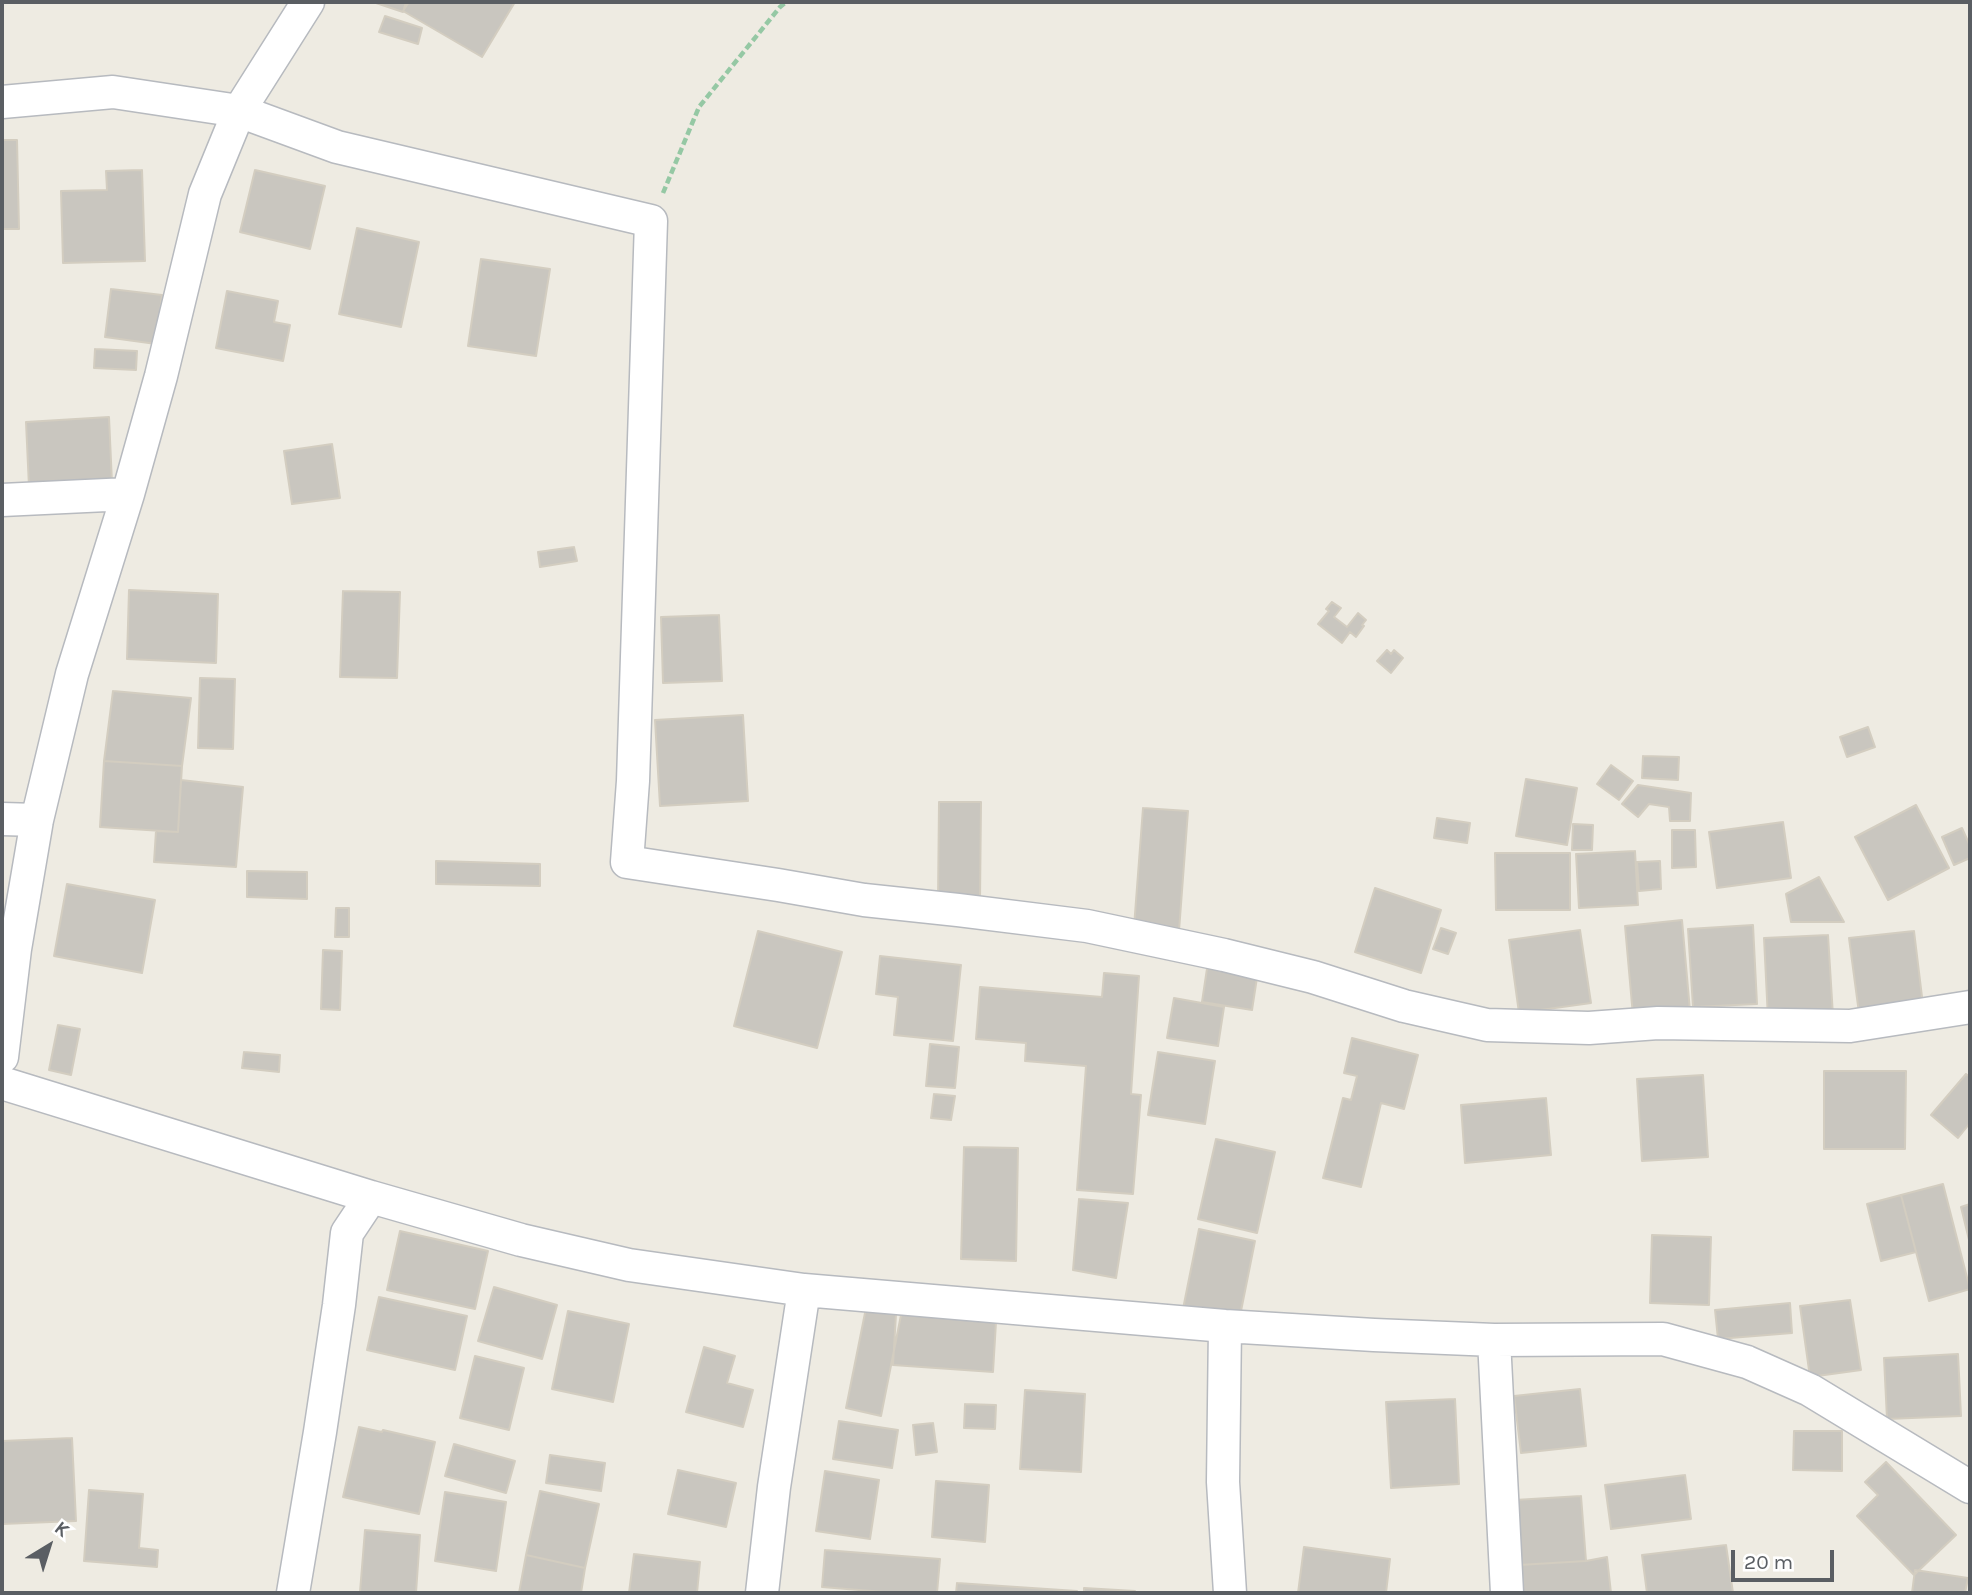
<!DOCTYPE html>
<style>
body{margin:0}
#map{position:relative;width:1972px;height:1595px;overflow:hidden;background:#eeebe2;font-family:Karla,sans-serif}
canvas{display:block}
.frame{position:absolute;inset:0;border:4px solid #5a5e63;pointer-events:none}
.north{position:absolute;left:14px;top:1511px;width:70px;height:70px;-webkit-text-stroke:5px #fff;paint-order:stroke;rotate:38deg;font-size:19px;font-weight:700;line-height:28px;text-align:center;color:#5a5e63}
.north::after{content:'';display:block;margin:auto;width:24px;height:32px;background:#5a5e63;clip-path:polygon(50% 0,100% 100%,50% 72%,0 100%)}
.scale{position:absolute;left:1731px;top:1550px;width:103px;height:32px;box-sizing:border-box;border:4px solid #5a5e63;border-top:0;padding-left:9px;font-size:21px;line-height:24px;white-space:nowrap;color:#5a5e63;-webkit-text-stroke:5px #fff;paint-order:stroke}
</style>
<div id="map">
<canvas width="1972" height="1595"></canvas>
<div class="frame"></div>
<div class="north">K</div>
<div class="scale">20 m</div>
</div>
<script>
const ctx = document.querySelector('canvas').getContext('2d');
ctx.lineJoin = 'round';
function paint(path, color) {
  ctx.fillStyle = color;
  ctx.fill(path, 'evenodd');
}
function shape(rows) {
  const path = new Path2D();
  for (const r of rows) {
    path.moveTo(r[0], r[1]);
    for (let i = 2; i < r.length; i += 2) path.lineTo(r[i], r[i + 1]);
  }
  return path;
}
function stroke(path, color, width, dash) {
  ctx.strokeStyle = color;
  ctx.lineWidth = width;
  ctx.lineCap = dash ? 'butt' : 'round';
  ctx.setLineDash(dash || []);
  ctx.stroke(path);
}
const building = shape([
 [373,2,406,2,403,12,373,2],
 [409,2,515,2,482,57,403,11,409,2],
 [385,16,422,28,418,44,379,32,385,16],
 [2,140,17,140,19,229,2,229,2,140],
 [142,170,145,261,63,263,61,191,107,190,106,171,142,170],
 [255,170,325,186,310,249,240,232,255,170],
 [357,228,419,242,401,327,339,314,357,228],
 [481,259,550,269,536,356,468,346,481,259],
 [111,289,162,295,156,344,105,337,111,289],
 [227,291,278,301,274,322,290,325,283,361,216,348,227,291],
 [95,349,137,351,136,370,94,368,95,349],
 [109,417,112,483,29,487,26,422,109,417],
 [332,444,340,498,292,504,284,451,332,444],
 [574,547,577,561,540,567,538,552,574,547],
 [129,590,218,594,216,663,127,659,129,590],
 [343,591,400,592,397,678,340,677,343,591],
 [1332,602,1341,608,1334,617,1347,627,1358,613,1366,620,1362,625,1364,626,1356,637,1350,632,1342,643,1318,624,1329,611,1326,609,1332,602],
 [719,615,722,681,663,683,661,617,719,615],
 [1387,650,1391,654,1394,650,1403,658,1391,673,1377,661,1387,650],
 [200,678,235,679,233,749,198,748,200,678],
 [113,691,191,698,182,766,104,761,113,691],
 [743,715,748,801,660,806,655,720,743,715],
 [1868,727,1875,747,1847,757,1840,737,1868,727],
 [1643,756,1679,757,1678,780,1642,778,1643,756],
 [104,761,182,766,178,832,100,827,104,761],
 [1611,765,1633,781,1619,800,1597,784,1611,765],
 [1526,779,1577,788,1567,845,1516,836,1526,779],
 [181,780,243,787,236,867,154,862,156,831,178,832,181,780],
 [1638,785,1691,793,1690,821,1670,821,1669,807,1649,804,1638,817,1622,804,1638,785],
 [939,802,981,802,980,901,938,901,939,802],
 [1916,805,1949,868,1888,900,1855,837,1916,805],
 [1143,808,1188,811,1179,931,1134,927,1143,808],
 [1437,818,1470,823,1467,843,1434,838,1437,818],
 [1783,822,1791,878,1717,888,1709,832,1783,822],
 [1573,824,1593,825,1592,850,1572,850,1573,824],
 [1962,828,1970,846,1970,858,1954,865,1942,837,1962,828],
 [1672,830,1695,830,1696,867,1672,868,1672,830],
 [1635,851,1638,905,1579,908,1576,854,1635,851],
 [1495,853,1570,853,1570,910,1496,910,1495,853],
 [436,861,540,864,540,886,436,884,436,861],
 [1660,861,1661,889,1639,891,1637,862,1660,861],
 [247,871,307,872,307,899,247,897,247,871],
 [1819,877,1844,922,1791,922,1786,894,1819,877],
 [67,884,155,900,142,973,54,956,67,884],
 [1375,888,1441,910,1421,973,1355,952,1375,888],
 [336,908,349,908,349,937,335,937,336,908],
 [1682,920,1690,1011,1633,1016,1625,926,1682,920],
 [1753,925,1757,1004,1693,1007,1688,929,1753,925],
 [1441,928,1456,933,1448,954,1433,949,1441,928],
 [1580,930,1591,1003,1519,1013,1509,940,1580,930],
 [758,931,842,952,817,1048,734,1026,758,931],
 [1914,931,1923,1005,1859,1013,1849,938,1914,931],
 [1828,935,1833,1016,1768,1019,1764,938,1828,935],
 [323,950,342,951,340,1010,321,1009,323,950],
 [880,956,961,965,953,1041,894,1035,898,997,876,994,880,956],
 [1208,962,1258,971,1252,1010,1202,1002,1208,962],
 [1104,973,1139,976,1131,1094,1141,1095,1133,1194,1077,1190,1086,1066,1025,1061,1026,1043,976,1039,980,987,1102,997,1104,973],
 [1174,998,1224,1007,1218,1046,1167,1038,1174,998],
 [58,1025,80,1029,71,1075,49,1070,58,1025],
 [1352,1038,1418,1055,1404,1109,1381,1103,1361,1187,1323,1178,1343,1098,1351,1100,1357,1076,1344,1073,1352,1038],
 [930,1044,959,1047,955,1088,926,1086,930,1044],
 [244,1052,280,1055,279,1072,242,1068,244,1052],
 [1158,1052,1215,1061,1205,1124,1148,1115,1158,1052],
 [1824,1071,1906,1071,1905,1149,1824,1149,1824,1071],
 [1966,1074,1970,1077,1970,1123,1958,1138,1931,1115,1966,1074],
 [1703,1075,1708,1157,1642,1161,1637,1079,1703,1075],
 [934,1094,955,1096,951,1120,931,1118,934,1094],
 [1546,1098,1551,1155,1465,1163,1461,1105,1546,1098],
 [1216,1139,1275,1152,1257,1233,1198,1219,1216,1139],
 [964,1147,1018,1148,1016,1261,961,1259,964,1147],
 [1943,1184,1970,1289,1929,1301,1901,1195,1943,1184],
 [1901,1195,1916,1252,1881,1261,1867,1204,1901,1195],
 [1079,1199,1128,1203,1116,1278,1073,1270,1079,1199],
 [1970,1204,1970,1244,1961,1207,1970,1204],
 [1199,1229,1255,1241,1239,1321,1183,1309,1199,1229],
 [400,1231,488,1251,475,1309,387,1290,400,1231],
 [1652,1235,1711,1237,1709,1305,1650,1303,1652,1235],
 [494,1287,557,1305,542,1359,478,1341,494,1287],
 [379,1297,467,1316,455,1370,367,1350,379,1297],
 [1850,1300,1861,1370,1810,1377,1800,1306,1850,1300],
 [1790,1303,1792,1333,1718,1339,1715,1310,1790,1303],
 [866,1308,901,1315,881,1416,846,1408,866,1308],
 [568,1311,629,1324,613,1402,552,1389,568,1311],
 [896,1314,996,1322,993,1372,893,1365,896,1314],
 [704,1347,735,1356,727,1383,753,1390,743,1427,686,1412,704,1347],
 [1958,1354,1961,1416,1887,1419,1884,1358,1958,1354],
 [475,1356,524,1368,509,1430,460,1418,475,1356],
 [1580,1389,1586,1446,1521,1453,1514,1396,1580,1389],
 [1025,1390,1085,1394,1081,1472,1020,1469,1025,1390],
 [1455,1399,1459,1484,1391,1488,1386,1402,1455,1399],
 [965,1404,996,1405,995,1429,964,1428,965,1404],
 [839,1421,898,1430,892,1468,833,1459,839,1421],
 [933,1423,937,1452,916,1455,913,1425,933,1423],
 [359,1427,382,1432,383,1430,435,1442,419,1514,343,1497,359,1427],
 [1794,1431,1842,1431,1842,1471,1793,1470,1794,1431],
 [72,1438,76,1521,2,1524,2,1441,72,1438],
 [454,1444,515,1461,506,1493,445,1476,454,1444],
 [550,1455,605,1463,601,1491,546,1483,550,1455],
 [1886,1462,1956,1535,1914,1575,1857,1516,1878,1495,1865,1482,1886,1462],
 [678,1470,736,1483,726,1527,668,1514,678,1470],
 [825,1471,879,1480,870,1539,816,1531,825,1471],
 [1685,1475,1691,1519,1611,1529,1605,1485,1685,1475],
 [936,1481,989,1485,985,1542,932,1537,936,1481],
 [89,1490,143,1494,139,1548,158,1550,157,1567,84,1561,89,1490],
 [540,1491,599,1504,585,1568,526,1555,540,1491],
 [445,1492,506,1502,496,1571,435,1561,445,1492],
 [1581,1496,1586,1561,1519,1565,1515,1500,1581,1496],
 [365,1530,420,1535,416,1593,360,1592,365,1530],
 [1726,1545,1733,1593,1647,1593,1642,1555,1726,1545],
 [1304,1547,1390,1559,1386,1593,1298,1593,1304,1547],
 [825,1550,940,1559,937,1593,896,1593,822,1587,825,1550],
 [634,1554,700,1562,697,1593,629,1593,634,1554],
 [526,1555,585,1568,581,1593,519,1593,526,1555],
 [1607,1557,1611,1593,1521,1593,1519,1565,1586,1561,1607,1557],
 [1915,1570,1968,1578,1965,1593,1912,1593,1915,1570],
 [957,1583,1077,1591,1077,1593,956,1593,957,1583],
 [1084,1588,1135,1591,1135,1593,1084,1593,1084,1588]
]);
const path = shape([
 [663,193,699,107,780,7,786,2]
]);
const minor = shape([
 [2,102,113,92,239,111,337,147,651,221,633,781,627,862,778,885,864,900,958,910,1087,926,1224,955,1313,977,1404,1006,1487,1025,1589,1028,1658,1023,1850,1026,1970,1007],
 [2,500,128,494],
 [2,819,37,820],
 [2,1057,15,949,37,820,72,674,128,494,161,376,205,194,239,111,308,2],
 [2,1083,371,1197],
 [1225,1326,1223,1482,1230,1593],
 [1494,1340,1507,1593],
 [293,1593,320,1432,339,1305,347,1233,371,1197,521,1240,629,1265,804,1290,1225,1326,1374,1335,1494,1340,1663,1339,1747,1362,1810,1390,1970,1487],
 [762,1593,774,1487,804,1290]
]);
paint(building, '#c9c6bf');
stroke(building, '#d3cdc0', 2);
stroke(minor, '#b7babf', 35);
stroke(path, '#95c8a4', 4.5, [7, 3.5]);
stroke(minor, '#fff', 32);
</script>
